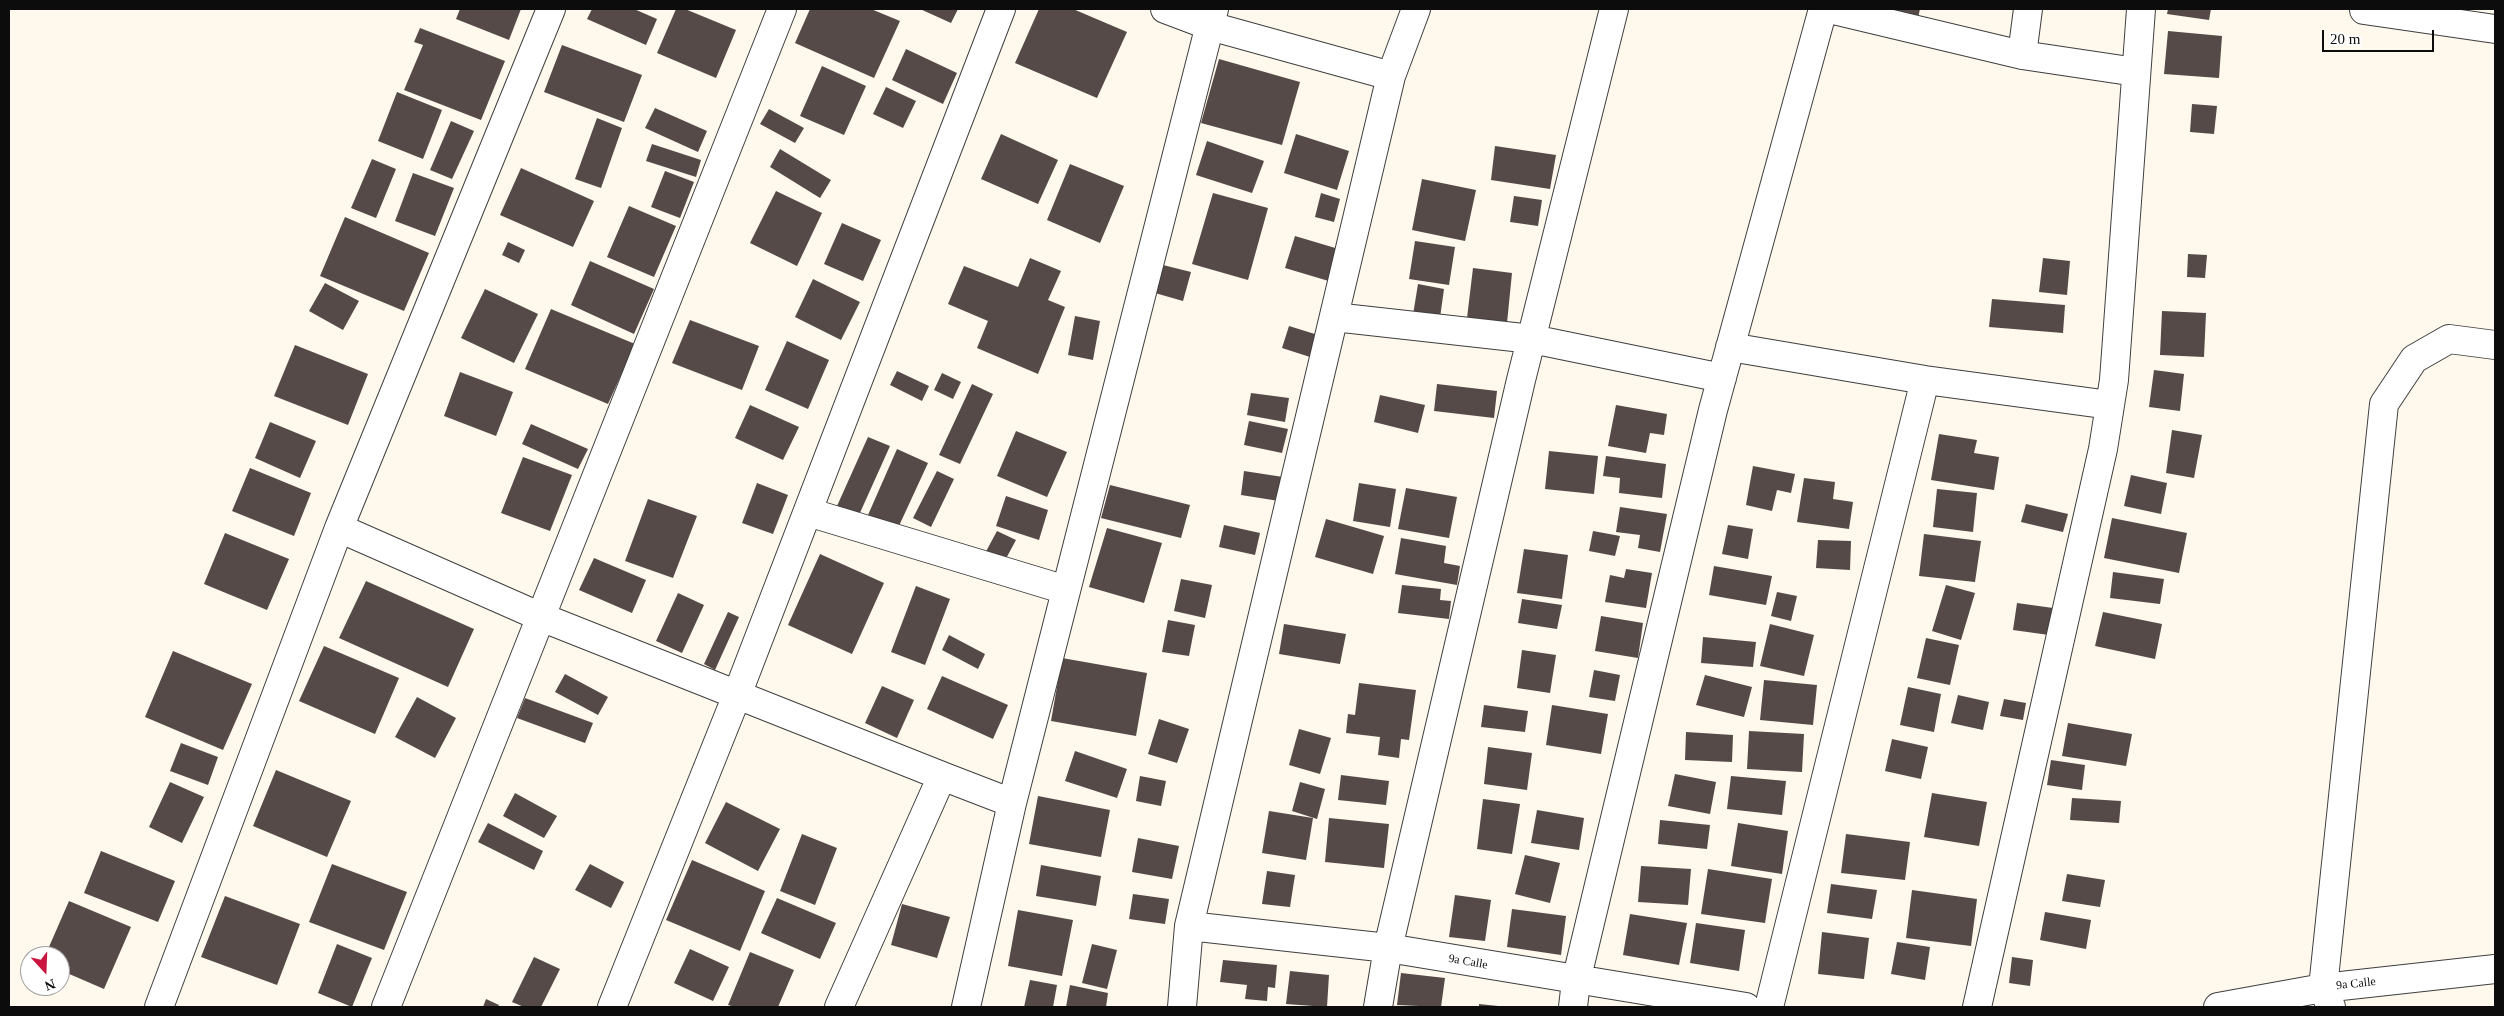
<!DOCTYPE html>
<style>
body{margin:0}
#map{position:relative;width:2504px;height:1016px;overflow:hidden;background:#fff8ec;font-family:"Times New Roman",serif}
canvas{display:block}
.frame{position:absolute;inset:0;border:10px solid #0c0c0c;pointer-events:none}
.north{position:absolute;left:20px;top:946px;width:50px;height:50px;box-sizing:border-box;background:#fff;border:1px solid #9e9e9e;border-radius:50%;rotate:160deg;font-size:14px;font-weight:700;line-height:20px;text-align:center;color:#0c0c0c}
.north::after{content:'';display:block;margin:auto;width:18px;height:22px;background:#cb1541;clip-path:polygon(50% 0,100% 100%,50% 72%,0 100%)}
.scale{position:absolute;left:2322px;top:30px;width:112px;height:22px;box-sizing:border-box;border:2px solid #0c0c0c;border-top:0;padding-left:6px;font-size:15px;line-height:18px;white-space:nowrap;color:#0c0c0c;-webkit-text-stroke:4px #fff;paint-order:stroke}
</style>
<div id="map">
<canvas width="2504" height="1016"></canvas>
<div class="frame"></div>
<div class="north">N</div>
<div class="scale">20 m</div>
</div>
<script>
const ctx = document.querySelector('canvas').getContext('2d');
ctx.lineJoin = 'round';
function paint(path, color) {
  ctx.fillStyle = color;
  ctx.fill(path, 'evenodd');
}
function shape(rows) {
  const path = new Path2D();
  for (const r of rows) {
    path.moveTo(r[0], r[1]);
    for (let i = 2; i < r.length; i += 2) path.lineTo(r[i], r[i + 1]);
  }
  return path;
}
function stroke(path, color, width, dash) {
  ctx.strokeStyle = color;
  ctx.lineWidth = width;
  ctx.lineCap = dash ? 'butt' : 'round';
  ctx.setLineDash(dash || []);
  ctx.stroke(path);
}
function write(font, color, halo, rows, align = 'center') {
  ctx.font = font + ' "Times New Roman",serif';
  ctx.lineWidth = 5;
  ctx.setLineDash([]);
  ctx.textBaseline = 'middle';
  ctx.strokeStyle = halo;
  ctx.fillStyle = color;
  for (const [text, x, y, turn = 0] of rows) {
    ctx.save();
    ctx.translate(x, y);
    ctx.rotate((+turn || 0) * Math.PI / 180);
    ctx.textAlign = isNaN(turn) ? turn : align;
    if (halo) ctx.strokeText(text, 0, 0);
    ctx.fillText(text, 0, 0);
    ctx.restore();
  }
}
const building = shape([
 [460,9,521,9,509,40,456,19],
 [592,9,634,9,657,19,646,45,587,19],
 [676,9,685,9,736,30,716,78,657,53],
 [810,9,871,9,900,21,874,78,795,43],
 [920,9,958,9,951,23],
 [1039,9,1073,9,1127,32,1097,98,1015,63],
 [1886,9,1920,9,1918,18],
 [2168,9,2211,9,2209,20,2167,14],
 [420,28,505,61,481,120,404,90,423,45,414,42],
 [2168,31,2222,36,2219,78,2164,74],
 [562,45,642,75,624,122,544,92],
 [906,49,957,73,943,104,892,80],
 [1219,59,1300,82,1282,145,1201,123],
 [822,66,866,86,844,135,800,116],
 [886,87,916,101,903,128,873,114],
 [397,92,442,110,423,159,378,141],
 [2192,104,2217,106,2214,134,2190,132],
 [655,108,707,131,698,152,645,128],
 [769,109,804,128,795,143,760,124],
 [597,118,622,128,601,188,575,179],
 [451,121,474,131,452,179,430,170],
 [1001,134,1058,160,1038,204,981,179],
 [1296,134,1349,151,1337,190,1284,173],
 [1207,141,1264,161,1252,193,1196,175],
 [652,144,701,160,696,177,646,161],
 [1495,146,1556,155,1550,189,1491,180],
 [780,149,831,180,820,198,770,167],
 [372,159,396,169,376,218,351,208],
 [1070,164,1124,186,1100,243,1047,220],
 [521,168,594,201,573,247,500,215],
 [665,171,694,182,680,218,651,207],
 [413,173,454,188,435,236,395,221],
 [1422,179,1476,190,1465,241,1412,230],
 [776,191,822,213,797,266,750,243],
 [1213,193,1268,208,1248,280,1192,264],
 [1321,193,1340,199,1334,222,1315,217],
 [1514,196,1542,200,1538,226,1510,222],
 [629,206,676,226,654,277,607,257],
 [345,217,429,253,404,311,320,276],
 [842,223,881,240,863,281,824,264],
 [1295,236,1342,250,1332,282,1285,268],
 [1415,241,1455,247,1449,285,1409,279],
 [508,242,525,250,519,263,502,255],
 [2188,254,2207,255,2205,278,2187,277],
 [1030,258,1061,271,1048,300,1065,307,1038,374,977,348,988,321,948,304,964,266,1018,287],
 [2043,258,2070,261,2067,295,2039,292],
 [590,261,654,289,634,334,571,305],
 [1163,265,1191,272,1183,301,1155,293],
 [1473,268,1512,273,1507,323,1467,318],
 [813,279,860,302,841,340,795,317],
 [325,283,359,301,343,330,309,311],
 [1418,284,1444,289,1439,325,1412,321],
 [485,289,538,314,514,363,461,338],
 [1992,299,2065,305,2063,333,1989,327],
 [551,309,635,344,608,404,525,369],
 [2162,311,2206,313,2204,357,2160,355],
 [1075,316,1100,321,1093,360,1068,355],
 [690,320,759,346,742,390,672,363],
 [1289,326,1318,335,1310,357,1282,348],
 [787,341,829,360,808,409,765,390],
 [295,345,368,374,348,425,274,396],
 [2154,370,2184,374,2180,411,2149,407],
 [897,371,929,386,922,401,890,385],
 [460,372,513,392,496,436,444,416],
 [942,373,961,382,953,399,934,390],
 [972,384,993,394,960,464,939,455],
 [1437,384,1497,391,1494,418,1434,411],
 [1251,393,1289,398,1285,422,1247,415],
 [1380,395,1425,405,1418,433,1374,422],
 [750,405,799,427,783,460,735,438],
 [1616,405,1667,414,1664,435,1650,433,1646,453,1608,446],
 [1249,421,1288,429,1282,453,1244,445],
 [270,422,316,441,300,478,255,458],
 [531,424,588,449,578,469,522,444],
 [2172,430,2202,435,2194,478,2166,473],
 [1016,431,1067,452,1047,497,997,476],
 [1939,434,1977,440,1974,453,1999,457,1994,490,1931,480],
 [868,437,890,446,859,515,837,506],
 [897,449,928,463,898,528,868,515],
 [1549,451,1598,456,1594,494,1545,489],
 [1606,456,1666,464,1662,498,1619,493,1620,478,1603,476],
 [523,457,572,475,550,531,501,513],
 [1753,466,1795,474,1791,493,1777,490,1772,511,1746,505],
 [250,468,311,493,294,536,232,511],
 [937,471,954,479,931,527,913,518],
 [1244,471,1283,477,1279,501,1241,495],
 [2131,475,2167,483,2161,514,2124,506],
 [1804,478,1835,482,1833,499,1853,502,1849,529,1797,522],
 [757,483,788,495,773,534,742,523],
 [1359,483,1396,489,1390,527,1353,521],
 [1110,485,1190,505,1181,538,1101,518],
 [1406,488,1457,497,1449,538,1398,529],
 [1937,489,1977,493,1973,532,1933,527],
 [1006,496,1048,510,1039,540,996,526],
 [648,499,697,516,673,578,625,561],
 [2026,504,2068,514,2063,532,2021,522],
 [1620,507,1667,514,1660,552,1638,548,1640,535,1616,532],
 [2112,518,2187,533,2179,573,2104,558],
 [1326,519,1384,536,1373,574,1315,557],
 [1224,525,1260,533,1255,555,1219,547],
 [1728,525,1753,529,1748,559,1722,554],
 [1107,528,1162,543,1144,603,1089,587],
 [997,531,1016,540,1002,566,983,557],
 [1593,531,1620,536,1615,556,1589,551],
 [225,533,289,559,267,610,204,584],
 [1924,534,1981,541,1975,582,1919,576],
 [1401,538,1446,546,1444,563,1460,566,1457,585,1395,574],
 [1818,540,1851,541,1850,570,1816,568],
 [1524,549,1568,555,1562,599,1517,593],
 [820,554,884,583,852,654,788,625],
 [594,558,646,580,632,613,579,590],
 [1714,566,1772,576,1766,605,1709,595],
 [1626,569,1652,573,1646,608,1605,602,1610,575,1624,578],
 [2113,572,2164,579,2160,604,2110,598],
 [1181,579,1212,585,1205,618,1174,611],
 [366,581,474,629,448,687,339,638],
 [1402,585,1441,589,1440,600,1451,601,1449,619,1398,613],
 [1946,585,1975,593,1961,640,1932,631],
 [916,586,950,599,925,665,891,652],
 [1777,592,1797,596,1791,621,1771,616],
 [678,593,704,605,682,653,656,641],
 [1522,599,1562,605,1557,629,1518,623],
 [2017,603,2053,608,2049,635,2013,630],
 [728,612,739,617,715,670,704,664],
 [2103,612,2162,624,2155,659,2095,646],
 [1601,616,1643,623,1638,658,1595,651],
 [1168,620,1195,625,1189,656,1162,652],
 [1284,624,1346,634,1340,664,1279,654],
 [1770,624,1814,635,1804,676,1760,666],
 [949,635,985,654,978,669,942,650],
 [1703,637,1756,642,1753,667,1701,663],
 [1926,638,1959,645,1950,685,1917,678],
 [324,646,399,678,375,734,299,701],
 [1522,650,1556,655,1550,693,1517,688],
 [173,651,252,684,223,750,145,717],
 [1062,658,1147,673,1136,736,1051,721],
 [1594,670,1620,675,1615,701,1589,697],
 [565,674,608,697,598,715,555,692],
 [1705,675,1752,687,1744,717,1696,705],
 [942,676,1008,705,993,739,927,709],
 [1764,680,1817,685,1813,725,1760,720],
 [1359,683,1416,690,1409,740,1401,739,1399,758,1378,755,1380,737,1346,733,1348,714,1355,715],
 [882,686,914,700,897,738,865,723],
 [1908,687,1941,694,1934,732,1900,725],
 [1958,695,1989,702,1983,730,1951,723],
 [417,697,456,718,435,758,395,737],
 [525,698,593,723,585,743,517,718],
 [2004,699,2026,703,2023,720,2000,716],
 [1484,705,1528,711,1525,732,1481,727],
 [1552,705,1608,714,1601,754,1546,745],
 [1159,719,1189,729,1177,763,1148,754],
 [2068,723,2132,734,2126,766,2062,756],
 [1299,729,1331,738,1320,774,1289,765],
 [1749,731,1804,734,1802,772,1747,769],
 [1686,732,1733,735,1732,762,1685,760],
 [1892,739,1928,747,1921,779,1885,771],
 [181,743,218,757,208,785,170,771],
 [1488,747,1532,753,1527,790,1484,784],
 [1075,751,1127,769,1117,798,1065,781],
 [2051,760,2085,765,2082,790,2047,785],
 [276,770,351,801,327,857,253,826],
 [1675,774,1716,782,1710,814,1668,806],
 [1341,775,1389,781,1386,805,1338,800],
 [1140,776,1166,781,1161,806,1136,801],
 [1731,776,1786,781,1782,815,1727,809],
 [170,782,204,797,182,843,149,827],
 [1300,782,1325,789,1317,819,1292,811],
 [515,793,557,816,544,838,503,816],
 [1932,793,1987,802,1979,846,1924,837],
 [1038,796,1110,810,1101,857,1029,844],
 [2072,798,2121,801,2119,823,2070,820],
 [1483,799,1520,804,1512,854,1477,849],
 [726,802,780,829,758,871,705,843],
 [1537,810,1584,818,1579,850,1531,843],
 [1269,811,1313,818,1306,860,1262,853],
 [1329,818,1389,824,1384,868,1325,862],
 [1660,820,1710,825,1707,849,1658,844],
 [488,823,543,851,534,870,478,842],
 [1738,823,1788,831,1782,874,1731,866],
 [802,834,837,848,815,905,780,891],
 [1846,834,1910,842,1905,880,1841,873],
 [1138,838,1179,846,1172,879,1132,872],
 [101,851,175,881,158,922,84,893],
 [1525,855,1560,863,1550,903,1515,894],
 [692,860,765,891,740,951,666,920],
 [332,864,407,892,384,950,309,922],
 [590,864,624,882,611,908,575,890],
 [1041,865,1101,876,1096,906,1036,896],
 [1641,866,1691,869,1688,905,1638,902],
 [1708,869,1772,879,1765,923,1701,914],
 [1267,871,1295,875,1290,907,1262,904],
 [2067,874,2105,880,2100,907,2062,901],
 [1831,884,1877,890,1872,919,1827,913],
 [1912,890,1977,899,1971,946,1906,938],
 [1133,894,1169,899,1165,924,1129,919],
 [1455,895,1491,900,1485,941,1449,937],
 [225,896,300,924,277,985,201,957],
 [777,898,836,923,820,959,761,933],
 [69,901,131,927,104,989,60,970,60,956,45,956],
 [902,904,950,917,937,958,891,945],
 [1512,909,1566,916,1561,955,1507,947],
 [1018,910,1073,920,1062,976,1008,966],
 [2045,912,2091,920,2086,949,2040,940],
 [1630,914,1687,923,1679,965,1623,955],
 [1696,923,1745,930,1739,971,1690,963],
 [1822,932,1869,938,1864,979,1818,974],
 [1897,942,1930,947,1925,980,1891,974],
 [337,944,372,958,352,1007,318,993],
 [1092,944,1117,950,1107,989,1082,983],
 [690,949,729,967,713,1001,674,983],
 [750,952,794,970,778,1007,735,1007,728,1005],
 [534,957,560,969,541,1007,524,1007,512,1002],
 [2012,957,2033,960,2030,986,2009,983],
 [1223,960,1277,965,1275,988,1268,987,1267,1001,1245,999,1247,985,1220,982],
 [1290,971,1329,975,1327,1007,1286,1004],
 [1401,973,1445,978,1441,1007,1397,1005],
 [1030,980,1057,985,1053,1007,1024,1007],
 [1070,985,1108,993,1106,1007,1066,1007],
 [486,999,499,1005,498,1007,483,1007],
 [1479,1004,1498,1006,1498,1007,1479,1007]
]);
const street = shape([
 [1165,9,1210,26,1391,76],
 [1829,9,2022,55,2136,72],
 [2364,10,2495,29],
 [2022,55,2028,9],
 [1334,317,1532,339,1722,378],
 [1730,347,1925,380,2110,405],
 [808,512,1066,590],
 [339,528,541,617,942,776],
 [1189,926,1388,948,1746,1007],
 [159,1007,339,528,551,9],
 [386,1007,782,9],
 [612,1007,737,695,1001,9],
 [839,1007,942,776,1012,803],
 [966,1007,1012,803,1214,9],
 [1182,1007,1189,926,1391,76,1416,9],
 [1378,1007,1388,948,1521,380,1614,9],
 [1573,1007,1576,981,1713,410,1823,9],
 [1769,1007,1925,380],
 [1977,1007,2103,449,2114,380,2141,9],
 [2218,1007,2323,988,2495,969],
 [2331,1007,2323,988,2384,404,2414,359,2449,339,2495,345]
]);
const streetNames = [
 ["9a Calle",1468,962,10],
 ["9a Calle",2356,984,-6]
];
paint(building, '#564a48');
stroke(street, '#3f3f3f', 30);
stroke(street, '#fff', 28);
write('12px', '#0c0c0c', '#fff', streetNames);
</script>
